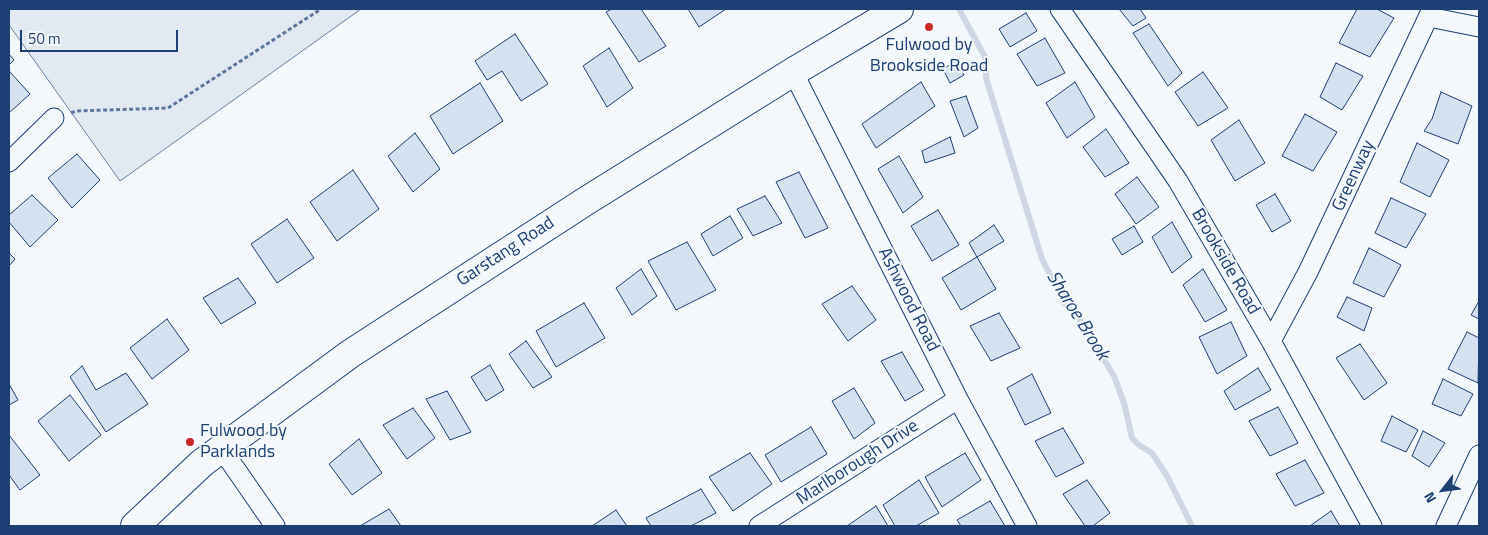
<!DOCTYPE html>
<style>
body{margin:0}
#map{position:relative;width:1488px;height:535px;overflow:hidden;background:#f4f7fb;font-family:"Titillium Web",sans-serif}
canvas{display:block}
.frame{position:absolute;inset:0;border:10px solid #1d3f73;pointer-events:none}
.north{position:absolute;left:1418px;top:465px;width:50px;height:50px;-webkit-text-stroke:4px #f4f7fb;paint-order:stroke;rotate:240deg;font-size:14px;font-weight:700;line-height:20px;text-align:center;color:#1d3f73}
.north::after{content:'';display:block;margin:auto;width:18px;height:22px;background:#1d3f73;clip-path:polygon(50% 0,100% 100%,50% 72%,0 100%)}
.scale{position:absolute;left:20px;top:30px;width:158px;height:22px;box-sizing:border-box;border:2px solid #1d3f73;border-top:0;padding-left:6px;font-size:15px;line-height:18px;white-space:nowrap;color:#1d3f73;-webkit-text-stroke:4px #f4f7fb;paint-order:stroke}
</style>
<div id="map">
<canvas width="1488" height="535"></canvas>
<div class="frame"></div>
<div class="north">N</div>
<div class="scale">50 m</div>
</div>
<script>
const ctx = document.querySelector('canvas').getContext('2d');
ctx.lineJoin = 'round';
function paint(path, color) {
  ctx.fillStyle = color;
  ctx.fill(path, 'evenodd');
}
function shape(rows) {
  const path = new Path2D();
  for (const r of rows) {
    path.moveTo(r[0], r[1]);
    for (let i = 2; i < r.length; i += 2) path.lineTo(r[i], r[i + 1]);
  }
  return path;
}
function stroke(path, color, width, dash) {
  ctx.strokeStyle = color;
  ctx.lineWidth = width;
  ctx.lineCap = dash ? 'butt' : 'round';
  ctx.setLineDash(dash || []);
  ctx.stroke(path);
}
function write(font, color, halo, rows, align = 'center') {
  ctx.font = font + ' "Titillium Web",sans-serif';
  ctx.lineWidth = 4;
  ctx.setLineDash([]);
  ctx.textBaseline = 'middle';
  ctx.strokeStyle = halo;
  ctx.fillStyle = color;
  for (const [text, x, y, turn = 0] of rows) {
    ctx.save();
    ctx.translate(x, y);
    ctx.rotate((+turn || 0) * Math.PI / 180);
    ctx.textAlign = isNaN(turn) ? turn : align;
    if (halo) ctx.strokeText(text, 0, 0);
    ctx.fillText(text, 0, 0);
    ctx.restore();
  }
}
const green = shape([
 [9,9,361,9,120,181,9,25,9,9]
]);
const stream = shape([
 [959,9,986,59,986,78,1042,259,1065,304,1075,312,1114,376,1124,403,1132,438,1139,445,1152,453,1167,476,1192,526]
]);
const building = shape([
 [612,9,641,9,666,46,639,62,606,12,612,9],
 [688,9,726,9,699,27,688,9],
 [1119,9,1140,9,1146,18,1133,26,1119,9],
 [1357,9,1377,9,1394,18,1370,57,1339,43,1357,9],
 [1026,13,1037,31,1010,47,999,29,1026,13],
 [1149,24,1182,73,1168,86,1133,33,1149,24],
 [515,34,548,84,521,101,502,71,487,80,475,61,515,34],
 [1045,38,1065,73,1037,86,1017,54,1045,38],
 [609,48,633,88,607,107,583,66,609,48],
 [9,54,14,60,9,65,9,54],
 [956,61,964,75,950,83,943,69,956,61],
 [1336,63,1363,76,1342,110,1320,97,1336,63],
 [10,72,30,94,9,113,9,74,10,72],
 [1203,72,1228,108,1198,126,1175,92,1203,72],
 [921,82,935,106,876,148,862,124,921,82],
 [1075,82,1095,117,1067,138,1046,103,1075,82],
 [480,83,503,121,453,154,430,116,480,83],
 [1441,92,1472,106,1458,144,1424,131,1432,119,1441,92],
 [966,96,978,128,964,137,950,101,966,96],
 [1305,114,1337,132,1313,171,1282,156,1305,114],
 [1239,120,1265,163,1235,181,1211,140,1239,120],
 [1106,129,1129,163,1105,177,1083,147,1106,129],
 [415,133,440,169,413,192,388,156,415,133],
 [950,137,955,153,925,163,922,151,950,137],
 [1417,143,1449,160,1430,197,1400,182,1417,143],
 [77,154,100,180,72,208,48,178,77,154],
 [899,156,923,197,903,213,878,169,899,156],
 [353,170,379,209,337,241,310,202,353,170],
 [799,172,828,228,805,238,776,182,799,172],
 [1137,177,1159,207,1136,224,1115,194,1137,177],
 [1275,194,1291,221,1272,232,1256,205,1275,194],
 [32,195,58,220,30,247,9,222,9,215,32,195],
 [765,196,782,223,753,236,737,209,765,196],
 [1391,198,1426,214,1406,248,1375,233,1391,198],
 [938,210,959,245,932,261,911,226,938,210],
 [730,216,743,238,713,256,701,234,730,216],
 [287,219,314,258,277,283,251,244,287,219],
 [1172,222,1192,257,1172,273,1152,237,1172,222],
 [994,225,1004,241,977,257,969,243,994,225],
 [1134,226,1143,242,1122,255,1112,239,1134,226],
 [687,242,716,290,676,310,648,261,687,242],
 [1369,248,1401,265,1384,297,1353,283,1369,248],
 [9,253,15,259,9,266,9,253],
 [977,257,996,289,961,310,942,278,977,257],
 [641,269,657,296,632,315,616,288,641,269],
 [1203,269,1227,310,1205,322,1183,285,1203,269],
 [238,278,256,303,221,324,203,298,238,278],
 [852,286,876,320,848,341,822,304,852,286],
 [1347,297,1372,308,1364,331,1337,317,1347,297],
 [1479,301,1479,319,1471,315,1479,301],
 [584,303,605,338,556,367,536,331,584,303],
 [999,313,1020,348,991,361,970,326,999,313],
 [167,319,189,350,152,379,130,348,167,319],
 [1231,322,1247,356,1217,374,1199,337,1231,322],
 [1467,332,1479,338,1478,383,1448,369,1467,332],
 [526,341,552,377,533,388,509,354,526,341],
 [1360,344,1387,383,1364,400,1336,358,1360,344],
 [902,352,924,390,905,401,881,361,902,352],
 [490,365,504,390,486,401,471,377,490,365],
 [82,366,96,390,126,373,148,404,106,432,70,377,82,366],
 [1258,368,1271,390,1235,410,1224,391,1258,368],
 [1032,374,1051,413,1025,425,1007,388,1032,374],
 [1443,379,1473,394,1461,416,1432,404,1443,379],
 [9,384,18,400,9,405,9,384],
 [854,388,875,423,854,439,832,401,854,388],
 [447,391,471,432,450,440,426,399,447,391],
 [70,395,101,435,69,461,38,421,70,395],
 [1278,407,1298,443,1270,456,1249,421,1278,407],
 [413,408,435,438,407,459,383,425,413,408],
 [1392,416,1418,430,1406,452,1381,441,1392,416],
 [811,427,827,454,781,482,765,455,811,427],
 [1063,428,1084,463,1056,477,1035,441,1063,428],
 [1423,431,1445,443,1429,467,1412,456,1423,431],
 [9,435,40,475,20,490,9,475,9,435],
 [359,439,382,473,352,495,329,464,359,439],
 [750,453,772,484,733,511,709,477,750,453],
 [965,453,981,480,942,507,925,477,965,453],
 [1305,460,1324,493,1295,506,1276,474,1305,460],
 [919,480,939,513,916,526,895,526,883,505,919,480],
 [1087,480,1110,513,1093,526,1085,526,1063,494,1087,480],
 [701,489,716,513,691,526,651,526,646,518,701,489],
 [990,501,1005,526,961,526,957,520,990,501],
 [876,506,888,526,847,526,876,506],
 [389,509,401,526,360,526,389,509],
 [616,510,627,526,592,526,616,510],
 [1331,511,1340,526,1310,526,1331,511]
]);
const path = shape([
 [71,113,76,111,168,108,321,9]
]);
const minor = shape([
 [1060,9,1178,181,1271,341,1372,526],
 [1429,17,1479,27],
 [793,72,958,399,1027,526],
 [9,162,54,118],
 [1271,341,1308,272,1432,9],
 [221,448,275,526],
 [759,526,958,399],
 [1446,526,1479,455]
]);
const trunk = shape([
 [135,526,202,463,350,354,586,201,793,72,899,9]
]);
const markers = [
 [929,27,5,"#c62828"],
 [190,442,5,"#c62828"]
];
const poiNames = [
 ["Fulwood by",929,46],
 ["Brookside Road",929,67],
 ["Fulwood by",200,432,"left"],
 ["Parklands",200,453,"left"]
];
const streetNames = [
 ["Greenway",1354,176,-65],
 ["Garstang Road",506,252,-33],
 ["Brookside Road",1225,262,60],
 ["Ashwood Road",908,300,63],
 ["Marlborough Drive",858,463,-33]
];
const waterNames = [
 ["Sharoe Brook",1077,316,58]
];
paint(green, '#e3e9f0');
stroke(green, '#687fa3', 1);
stroke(stream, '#cfd7e4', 6);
paint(building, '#d5e0f0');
stroke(building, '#1d3f73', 1);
stroke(minor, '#1d3f73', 21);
stroke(trunk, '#1d3f73', 30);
stroke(path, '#5e769c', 3, [4, 2.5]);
stroke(minor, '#f4f7fb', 19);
stroke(trunk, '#f4f7fb', 28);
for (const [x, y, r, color] of markers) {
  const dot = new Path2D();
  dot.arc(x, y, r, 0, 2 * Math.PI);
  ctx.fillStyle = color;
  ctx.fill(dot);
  stroke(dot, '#f4f7fb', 2);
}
write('18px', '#1d3f73', '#f4f7fb', poiNames);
write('18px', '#1d3f73', '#f4f7fb', streetNames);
write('italic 19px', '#1d3f73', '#f4f7fb', waterNames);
</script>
